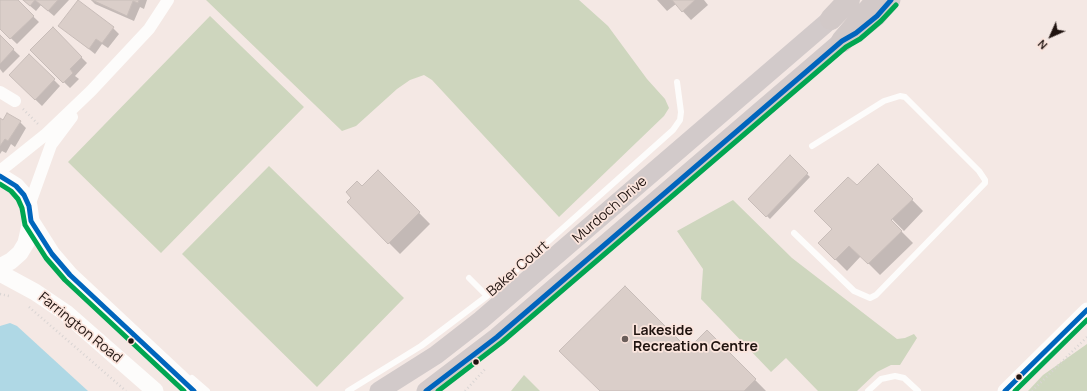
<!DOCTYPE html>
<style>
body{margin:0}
#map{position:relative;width:1087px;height:391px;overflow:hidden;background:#f4e8e4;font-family:Manrope,sans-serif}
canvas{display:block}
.north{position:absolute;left:1031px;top:16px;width:40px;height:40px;-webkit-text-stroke:3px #fbe5dd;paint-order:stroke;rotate:225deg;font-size:11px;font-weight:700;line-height:16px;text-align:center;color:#201410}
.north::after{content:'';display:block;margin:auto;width:14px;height:18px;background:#201410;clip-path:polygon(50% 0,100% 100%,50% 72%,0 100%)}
</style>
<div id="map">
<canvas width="1087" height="391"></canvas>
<div class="north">N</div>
</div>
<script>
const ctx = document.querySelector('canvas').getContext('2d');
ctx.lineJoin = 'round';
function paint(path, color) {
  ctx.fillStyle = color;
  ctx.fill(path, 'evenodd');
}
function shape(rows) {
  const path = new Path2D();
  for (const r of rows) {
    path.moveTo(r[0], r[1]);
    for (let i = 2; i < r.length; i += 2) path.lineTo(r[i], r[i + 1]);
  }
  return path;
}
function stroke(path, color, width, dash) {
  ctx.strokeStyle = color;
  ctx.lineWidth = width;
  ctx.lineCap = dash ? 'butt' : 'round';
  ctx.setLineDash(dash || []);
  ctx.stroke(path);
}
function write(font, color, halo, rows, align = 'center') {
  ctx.font = font + ' Manrope,sans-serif';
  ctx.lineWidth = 3.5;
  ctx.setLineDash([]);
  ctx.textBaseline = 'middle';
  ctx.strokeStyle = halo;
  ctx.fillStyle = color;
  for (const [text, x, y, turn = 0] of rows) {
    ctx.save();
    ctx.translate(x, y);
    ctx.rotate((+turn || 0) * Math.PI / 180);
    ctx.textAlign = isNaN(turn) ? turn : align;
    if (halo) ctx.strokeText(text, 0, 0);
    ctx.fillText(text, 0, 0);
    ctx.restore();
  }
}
const green = shape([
 [206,0,579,0,608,26,647,79,665,99,669,108,664,116,559,217,432,80,424,75,410,80,397,89,356,126,342,131],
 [210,16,304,107,161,253,68,162],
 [269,166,404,298,317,387,182,254],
 [733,200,792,258,897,339,905,338,914,334,917,338,900,365,891,365,877,372,857,391,818,391,786,358,771,372,701,299,703,269,677,231],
 [1087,344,1087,391,1028,391,1043,375],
 [524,375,540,391,511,391]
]);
const water = shape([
 [10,323,17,326,88,391,0,391,0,326]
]);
const shadow = shape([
 [0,0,16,0,39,22,17,44,0,28],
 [23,0,69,0,54,16,41,5,36,11],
 [91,0,147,0,144,9,140,7,134,21,95,4],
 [657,0,704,0,708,5,691,20,676,4,667,11],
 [60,26,113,28,119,34,108,48,102,44,95,54],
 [53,29,87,63,75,76,79,79,70,88,31,50],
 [0,37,20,56,3,73,0,69],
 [29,55,60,86,42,106,10,75],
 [0,119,4,121,20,122,26,128,15,147,11,144,6,153,2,151,0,154],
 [790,157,810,177,770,219,749,199],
 [878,165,923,211,904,231,889,216,887,217,913,243,880,275,861,256,847,271,819,243,834,229,857,187],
 [378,171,430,224,400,254,348,202],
 [707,331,766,391,601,391,688,350]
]);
const building = shape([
 [0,0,18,0,34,16,10,39,0,29,0,0],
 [23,0,35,0,30,6,23,0],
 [35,0,58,0,48,11,35,0],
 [78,0,114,27,102,43,96,39,89,49,58,26,78,0],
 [92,0,139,0,138,3,133,1,127,16,92,0],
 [672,0,695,0,682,12,672,0],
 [53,27,82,57,70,69,73,73,63,83,30,50,53,27],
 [0,35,14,49,0,64,0,35],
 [29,54,55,79,35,100,9,75,29,54],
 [7,113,21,121,8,141,5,139,0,146,0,118,3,120,7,113],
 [790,155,808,173,766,217,748,199,790,155],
 [878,164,913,199,891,220,902,231,868,264,849,246,835,260,818,243,832,229,814,211,848,177,857,185,878,164],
 [378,170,420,212,388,244,347,202,351,198,346,192,357,181,362,186,378,170],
 [625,286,688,349,707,330,756,379,744,391,600,391,559,351,625,286]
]);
const path = shape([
 [23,109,39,125],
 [0,294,9,296],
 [29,307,126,391],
 [465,391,486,368],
 [1032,391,1087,337]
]);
const service = shape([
 [794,233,854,291,870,298,876,295,985,183,985,180,979,171,905,97,900,96,884,101,812,146],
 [469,278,487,296],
 [192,378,207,391],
 [348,391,421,346,487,296,673,130,680,120,681,112,677,82],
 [868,391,881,379,895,376,904,378,918,391]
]);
const minor = shape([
 [0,92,15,101],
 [0,171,45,135,91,91,149,29,168,0],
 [29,206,51,145,72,117]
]);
const tertiary = shape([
 [1005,391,1087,310]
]);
const secondary = shape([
 [0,176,16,186,24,195,29,206,31,221,26,243,20,253,11,261,0,267],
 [31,221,52,254,70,275,194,391],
 [0,273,35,292,66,313,155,391]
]);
const primary = shape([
 [379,391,436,355,481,320,831,19],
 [426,391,497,337,842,41,856,33,877,16,891,0]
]);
const motorway = shape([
 [831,19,849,0],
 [842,41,877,0]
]);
const bus1 = shape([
 [0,176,16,186,24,195,29,206,31,221,52,254,70,275,194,391],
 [426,391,497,337,842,41,856,33,877,16,891,0],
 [1005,391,1087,310]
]);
const bus2 = shape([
 [0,184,11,191,18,199,22,208,25,225,46,258,65,280,184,391],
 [438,391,502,342,846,47,860,39,881,21,896,5],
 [1015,391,1087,320]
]);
const markers = [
 [625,339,4,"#6a5e5a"],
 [131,341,3.5,"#201410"],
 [476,362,3.5,"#201410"],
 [1019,377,3.5,"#201410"]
];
const streetNames = [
 ["Murdoch Drive",610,210,-41],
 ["Baker Court",518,269,-41],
 ["Farrington Road",80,328,39]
];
const poiNames = [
 ["Lakeside",633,331],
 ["Recreation Centre",633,347]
];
paint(green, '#ced6be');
paint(water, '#afd8e5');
paint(shadow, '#0003');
paint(building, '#dacec9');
stroke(building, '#c8bdb9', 1);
stroke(path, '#d9d4d3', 2.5, [1, 3]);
stroke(service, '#fdfcfb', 6);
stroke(minor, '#fdfcfb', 12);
stroke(tertiary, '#fdfcfb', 15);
stroke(secondary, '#fdfcfb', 17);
stroke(primary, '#d2caca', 19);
stroke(motorway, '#d2c9c8', 22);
stroke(bus1, '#0065bd', 5);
stroke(bus2, '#00a651', 5);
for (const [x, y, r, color] of markers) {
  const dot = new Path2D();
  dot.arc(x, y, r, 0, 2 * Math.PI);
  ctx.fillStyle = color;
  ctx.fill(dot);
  stroke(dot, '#fbe5dd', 1.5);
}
write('14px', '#201410', '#fbe5dd', streetNames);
write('bold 14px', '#201410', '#fbe5dd', poiNames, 'left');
</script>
